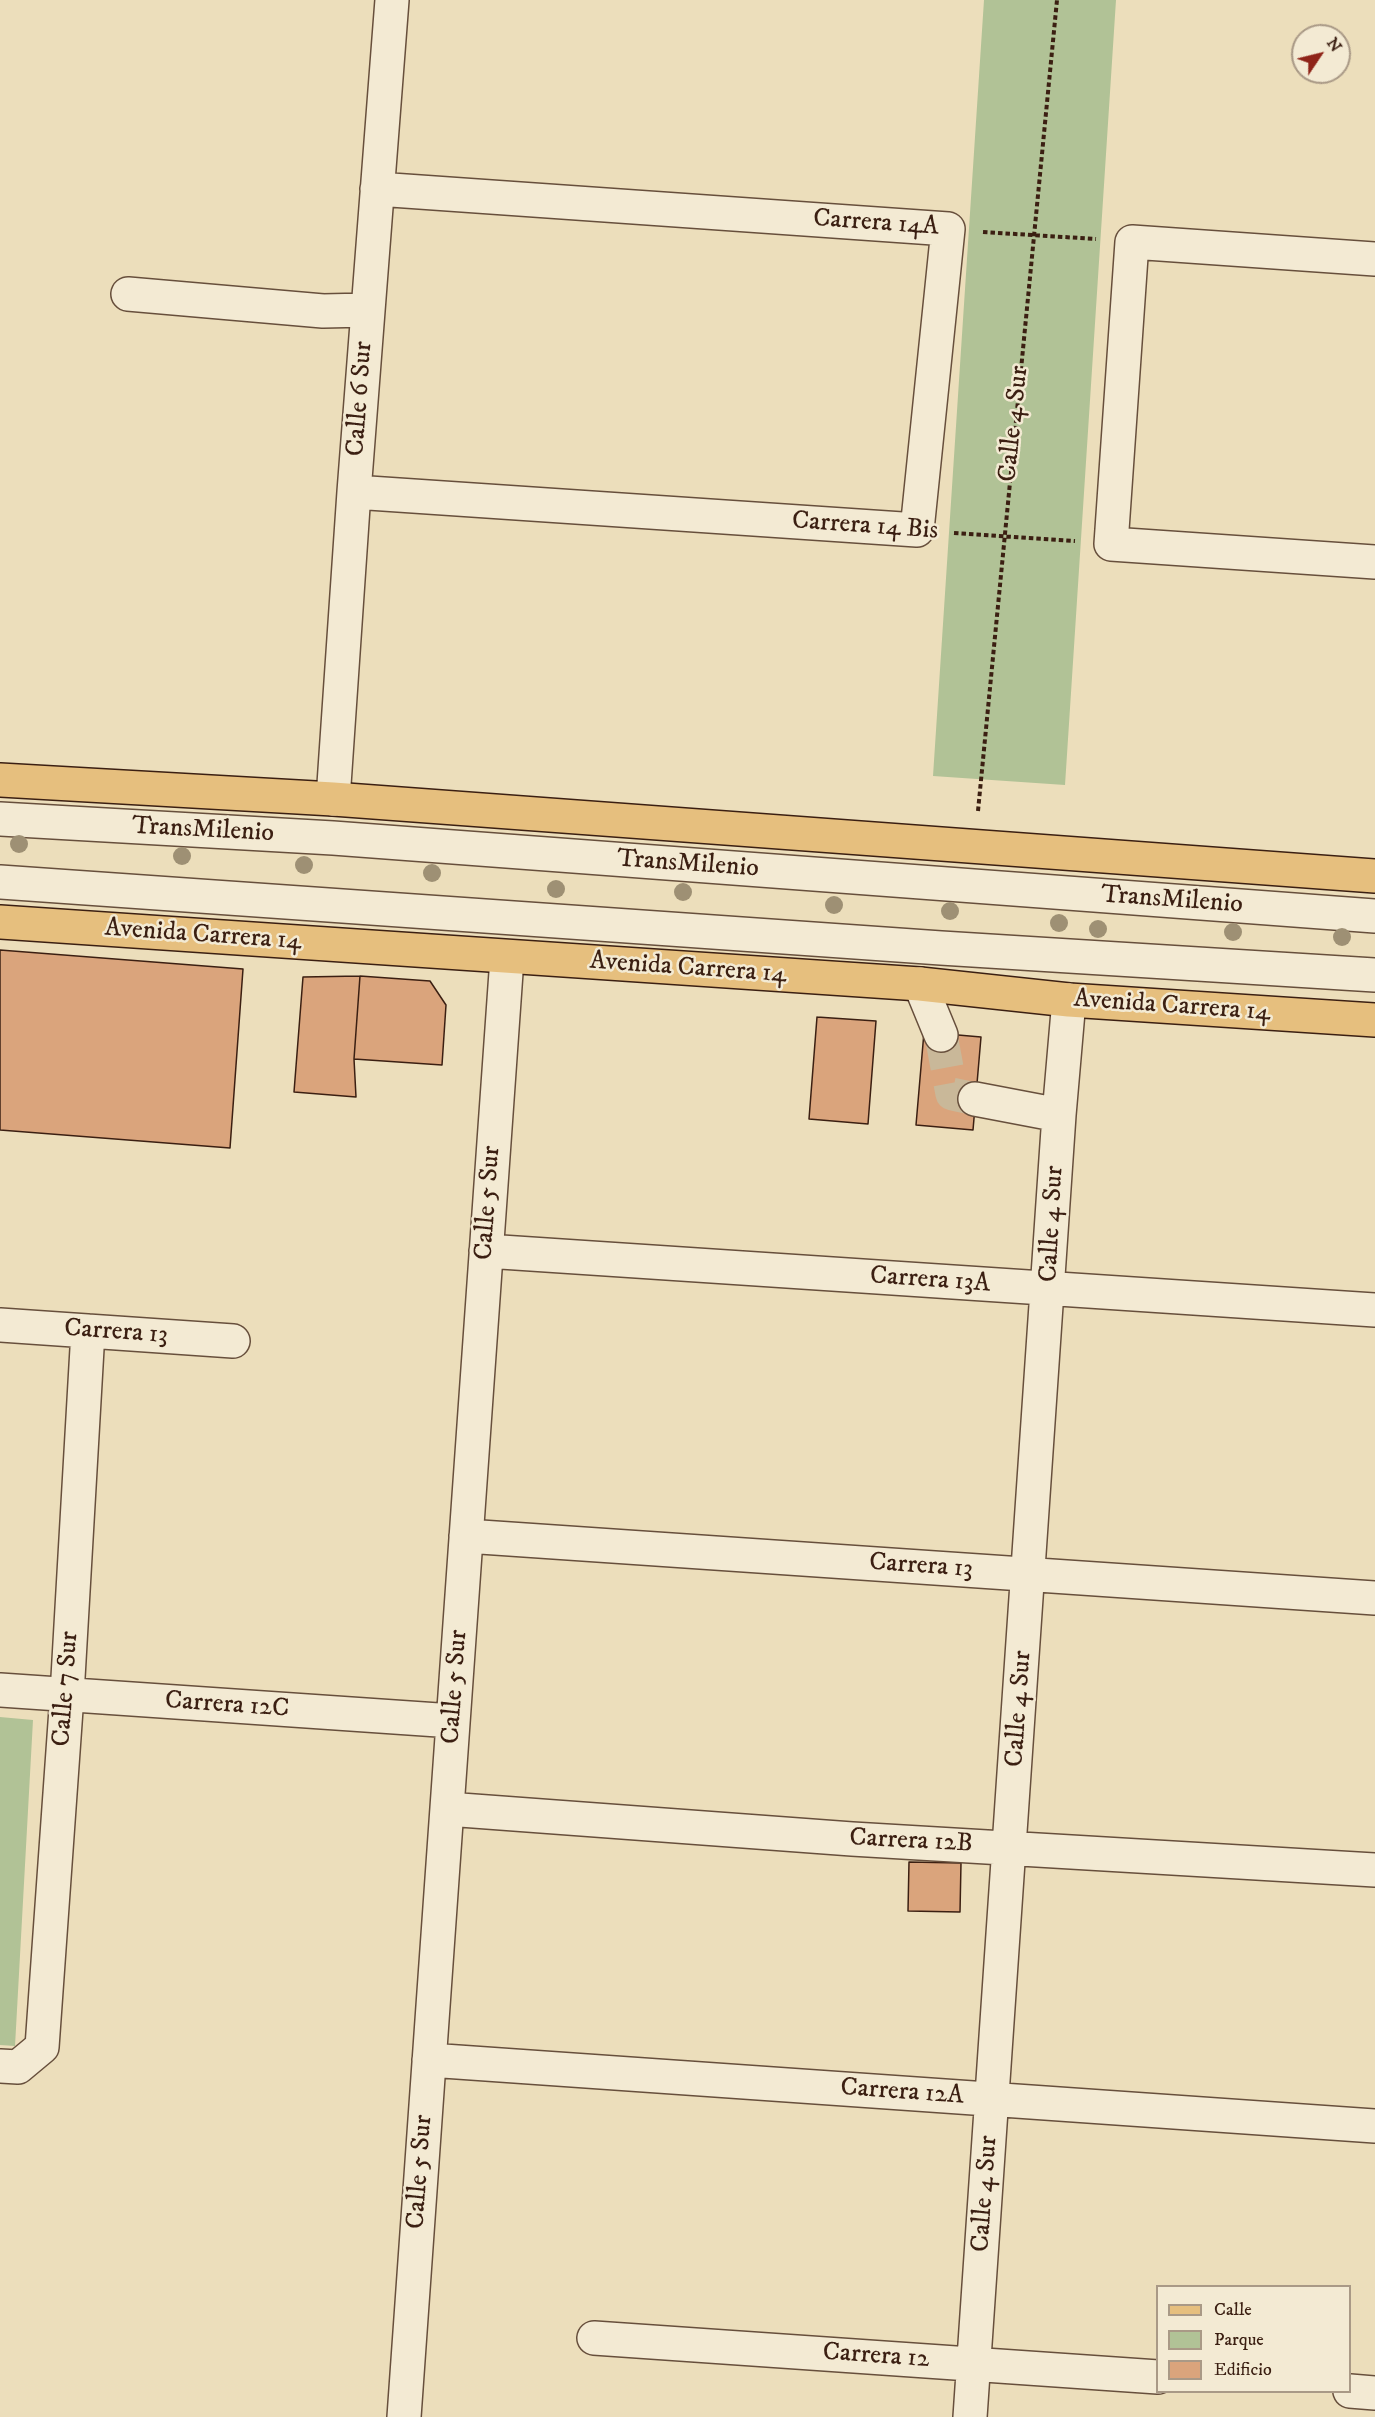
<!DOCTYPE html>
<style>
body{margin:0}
#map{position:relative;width:1375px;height:2417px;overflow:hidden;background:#ecdebb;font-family:"IM FELL DW Pica",serif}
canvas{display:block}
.legend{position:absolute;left:1156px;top:2285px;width:195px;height:108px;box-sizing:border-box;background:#f3ead3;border:2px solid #a99986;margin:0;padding:8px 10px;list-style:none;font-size:18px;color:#3b1f12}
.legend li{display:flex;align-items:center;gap:12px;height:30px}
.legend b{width:30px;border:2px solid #a99986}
.north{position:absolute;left:1291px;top:24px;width:60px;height:60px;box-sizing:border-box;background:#f3ead3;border:2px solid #a99986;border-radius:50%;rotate:55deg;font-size:16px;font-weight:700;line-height:24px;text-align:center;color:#3b1f12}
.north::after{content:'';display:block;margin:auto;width:21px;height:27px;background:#8f2418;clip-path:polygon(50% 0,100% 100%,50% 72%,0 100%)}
</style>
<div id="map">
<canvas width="1375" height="2417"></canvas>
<ul class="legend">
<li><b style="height:8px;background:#e6bf7e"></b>Calle</li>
<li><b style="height:16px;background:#b1c296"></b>Parque</li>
<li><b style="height:16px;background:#daa47c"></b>Edificio</li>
</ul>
<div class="north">N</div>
</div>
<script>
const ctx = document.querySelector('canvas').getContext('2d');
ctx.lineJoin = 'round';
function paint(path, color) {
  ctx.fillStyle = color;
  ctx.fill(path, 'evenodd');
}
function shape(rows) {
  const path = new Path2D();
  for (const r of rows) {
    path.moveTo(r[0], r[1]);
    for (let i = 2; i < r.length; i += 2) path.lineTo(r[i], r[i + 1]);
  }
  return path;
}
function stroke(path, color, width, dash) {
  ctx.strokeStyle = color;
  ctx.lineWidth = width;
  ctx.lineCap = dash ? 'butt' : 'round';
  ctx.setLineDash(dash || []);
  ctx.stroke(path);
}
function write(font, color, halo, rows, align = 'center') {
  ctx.font = font + ' "IM FELL DW Pica",serif';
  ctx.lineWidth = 5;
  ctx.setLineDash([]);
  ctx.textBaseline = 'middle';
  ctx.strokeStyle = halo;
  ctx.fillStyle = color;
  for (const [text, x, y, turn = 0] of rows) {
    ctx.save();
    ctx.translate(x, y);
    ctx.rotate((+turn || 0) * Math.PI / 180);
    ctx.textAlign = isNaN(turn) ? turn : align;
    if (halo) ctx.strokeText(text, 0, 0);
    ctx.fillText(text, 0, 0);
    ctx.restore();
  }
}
const green = shape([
 [984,0,1116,0,1065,785,933,776],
 [0,1717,33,1720,15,2046,0,2045]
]);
const building = shape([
 [0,950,243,969,230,1148,0,1130,0,950],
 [360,976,354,1059,356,1097,294,1092,303,977,360,976],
 [360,976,430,981,446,1005,442,1065,354,1059,360,976],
 [817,1017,876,1021,868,1124,809,1119,817,1017],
 [924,1032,981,1037,973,1130,916,1125,924,1032],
 [909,1862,961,1863,960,1912,908,1911,909,1862]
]);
const minorTunnel = shape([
 [941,1035,952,1094,975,1099]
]);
const path = shape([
 [983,232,1096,239],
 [954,533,1075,541],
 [978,811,1057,0]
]);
const minor = shape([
 [1375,259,1132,242,1111,544,1375,562],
 [128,294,323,311,368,310],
 [354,492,917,530,948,229,377,189],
 [333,799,354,492,392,0],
 [0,819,333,838,1375,916],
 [0,882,941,948,1375,975],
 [920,984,941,1035],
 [975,1099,1059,1115],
 [486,1251,1375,1310],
 [0,1325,233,1341],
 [466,1536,1375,1598],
 [0,1690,453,1721],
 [447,1809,852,1839,1375,1870],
 [429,2060,1375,2126],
 [0,2066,18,2067,42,2047,67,1695,88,1331],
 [594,2338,1158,2377],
 [1350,2391,1375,2393],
 [404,2417,507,958],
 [970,2417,1059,1115,1069,1000]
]);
const major = shape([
 [0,780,333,799,1375,876],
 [0,922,920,984,1069,1000,1375,1020]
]);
const trees = [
 [19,844],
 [182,856],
 [304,865],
 [432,873],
 [556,889],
 [683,892],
 [834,905],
 [950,911],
 [1059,923],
 [1098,929],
 [1233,932],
 [1342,937]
];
const streetNames = [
 ["Carrera 14A",876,224,4],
 ["Calle 6 Sur",361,399,-86],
 ["Calle 4 Sur",1015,424,-84],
 ["Carrera 14 Bis",865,527,4],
 ["TransMilenio",203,831,3],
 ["TransMilenio",688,865,4],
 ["TransMilenio",1172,901,4],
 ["Avenida Carrera 14",203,936,4],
 ["Avenida Carrera 14",688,969,4],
 ["Avenida Carrera 14",1172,1007,4],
 ["Calle 5 Sur",489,1203,-86],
 ["Calle 4 Sur",1053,1224,-87],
 ["Carrera 13A",930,1281,4],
 ["Carrera 13",116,1333,4],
 ["Carrera 13",921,1567,4],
 ["Calle 5 Sur",456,1687,-86],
 ["Calle 7 Sur",67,1689,-86],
 ["Carrera 12C",227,1706,4],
 ["Calle 4 Sur",1020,1709,-86],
 ["Carrera 12B",911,1842,3],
 ["Carrera 12A",902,2093,4],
 ["Calle 5 Sur",421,2172,-86],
 ["Calle 4 Sur",986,2194,-86],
 ["Carrera 12",876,2357,4]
];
paint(green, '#b1c296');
paint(building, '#daa47c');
stroke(building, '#3b1f12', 1.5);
stroke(minorTunnel, '#c9b899', 33, [33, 16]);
stroke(minor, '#674f3c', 36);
stroke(major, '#3b1f12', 36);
stroke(path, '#3b1f12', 4, [4.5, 3]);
stroke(minor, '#f3ead3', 33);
stroke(major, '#e6bf7e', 33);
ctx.fillStyle = '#9e9074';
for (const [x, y] of trees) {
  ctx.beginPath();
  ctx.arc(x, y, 9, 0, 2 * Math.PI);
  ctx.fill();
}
write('26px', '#3b1f12', '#f3ead3', streetNames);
</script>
